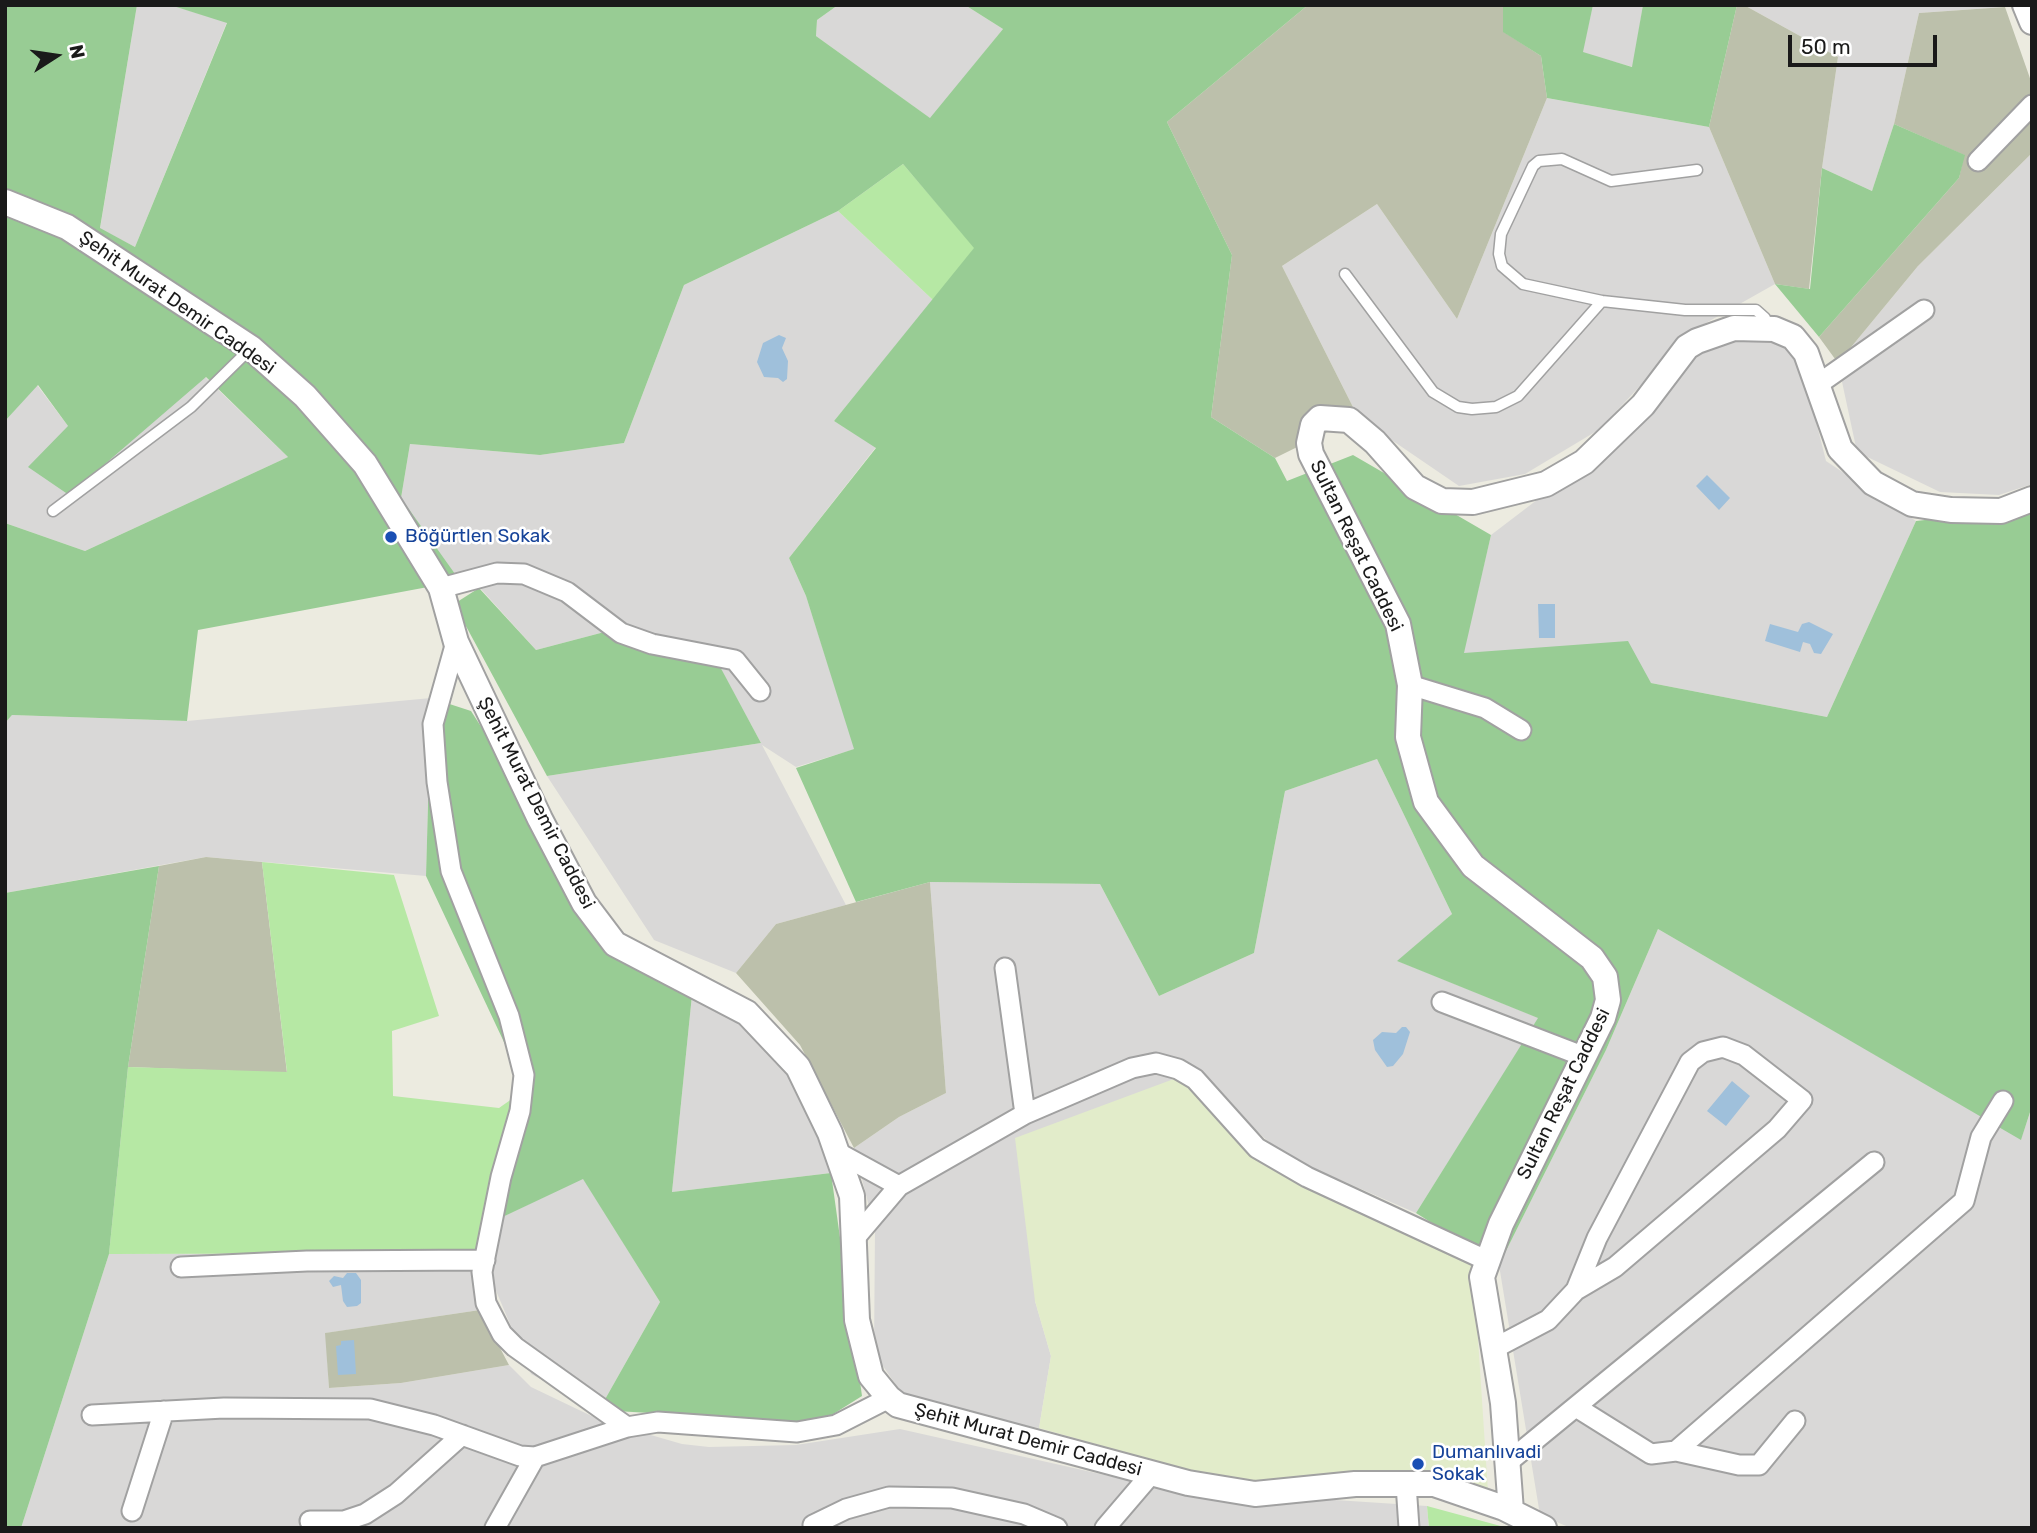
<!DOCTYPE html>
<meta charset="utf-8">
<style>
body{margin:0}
#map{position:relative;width:2037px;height:1533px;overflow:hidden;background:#ecebe0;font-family:Rubik,sans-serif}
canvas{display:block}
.frame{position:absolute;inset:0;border:7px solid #1a1a1a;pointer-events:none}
.north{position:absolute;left:21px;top:21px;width:70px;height:70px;-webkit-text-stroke:5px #fff;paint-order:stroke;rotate:78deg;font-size:19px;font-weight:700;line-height:28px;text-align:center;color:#1a1a1a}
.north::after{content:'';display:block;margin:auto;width:24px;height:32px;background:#1a1a1a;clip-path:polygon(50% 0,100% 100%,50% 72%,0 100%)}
.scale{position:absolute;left:1788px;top:35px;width:149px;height:32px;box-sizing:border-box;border:4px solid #1a1a1a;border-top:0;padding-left:9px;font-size:21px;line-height:24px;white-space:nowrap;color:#1a1a1a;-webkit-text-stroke:5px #fff;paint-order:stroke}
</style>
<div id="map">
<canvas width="2037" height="1533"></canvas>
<div class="frame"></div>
<div class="north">N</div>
<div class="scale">50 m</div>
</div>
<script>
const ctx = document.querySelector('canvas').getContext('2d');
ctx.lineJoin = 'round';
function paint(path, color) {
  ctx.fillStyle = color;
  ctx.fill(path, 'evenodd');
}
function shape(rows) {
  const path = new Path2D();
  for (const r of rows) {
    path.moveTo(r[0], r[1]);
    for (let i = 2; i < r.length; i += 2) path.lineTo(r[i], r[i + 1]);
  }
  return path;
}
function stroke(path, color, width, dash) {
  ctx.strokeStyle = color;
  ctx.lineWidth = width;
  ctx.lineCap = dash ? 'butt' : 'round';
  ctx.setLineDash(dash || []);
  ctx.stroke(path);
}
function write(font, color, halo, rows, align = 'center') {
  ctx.font = font + ' Rubik,sans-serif';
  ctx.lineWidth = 5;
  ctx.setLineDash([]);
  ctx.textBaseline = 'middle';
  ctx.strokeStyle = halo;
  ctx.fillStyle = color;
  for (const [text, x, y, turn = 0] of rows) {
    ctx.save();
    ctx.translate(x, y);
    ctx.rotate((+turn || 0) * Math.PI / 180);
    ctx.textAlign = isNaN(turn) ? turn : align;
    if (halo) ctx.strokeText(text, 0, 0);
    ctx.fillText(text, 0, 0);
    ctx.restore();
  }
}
const residential = shape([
 [137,5,170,5,227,22,135,247,100,229],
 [838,5,965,5,1003,29,931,119,816,36,817,20],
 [1593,5,1643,5,1633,67,1582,53],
 [1744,5,2004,5,2005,7,1919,13,1894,124,1872,191,1822,168,1838,57],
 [1547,98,1709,127,1775,284,1690,332,1600,429,1525,474,1459,486,1358,417,1282,266,1377,204,1457,319],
 [2032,153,2032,484,1999,495,1940,492,1857,452,1838,363,1918,266],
 [838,211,933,300,834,421,876,447,789,558,806,596,855,749,796,767,762,745,846,905,776,924,736,973,654,940,547,776,761,743,717,662,631,625,536,650,480,588,452,579,401,498,410,444,540,455,624,443,684,285],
 [1762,330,1798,350,1826,461,1916,521,1827,717,1651,683,1463,653,1491,535,1592,458,1708,342],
 [205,377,288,457,85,551,5,523,5,421,37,385,68,426],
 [431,698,426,876,206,857,5,893,5,723,12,715,187,721],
 [1377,759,1452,914,1398,961,1539,1018,1416,1213,1283,1155,1212,1090,1035,1301,1051,1356,1039,1428,909,1404,874,1353,875,1230,854,1148,899,1117,946,1093,930,882,1100,884,1159,996,1254,953,1285,791],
 [1658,929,2021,1139,2032,1107,2032,1528,1571,1528,1540,1515,1499,1265,1606,1050],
 [692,995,765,1036,816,1120,831,1173,672,1192],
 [583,1178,660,1302,599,1410,531,1374,489,1274,492,1222],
 [475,1253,480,1310,326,1333,329,1388,401,1383,509,1365,531,1387,602,1421,682,1444,709,1447,796,1445,900,1429,1167,1489,1427,1506,1429,1528,21,1528,109,1254]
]);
const construction = shape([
 [1308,5,1503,5,1504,32,1541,56,1547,98,1457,319,1377,204,1282,266,1358,417,1275,458,1211,417,1232,255,1167,122],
 [1737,5,1744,5,1838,57,1822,168,1809,289,1775,284,1709,127],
 [2005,7,2032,84,2032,153,1918,266,1838,363,1819,337,1959,178,1964,155,1894,124,1919,13],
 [206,857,262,862,287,1073,128,1067,159,866],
 [930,882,946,1093,899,1117,854,1148,800,1045,736,973,776,924],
 [480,1310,509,1365,401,1383,329,1388,325,1333]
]);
const farmland = shape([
 [1198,1070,1261,1164,1473,1262,1488,1492,1241,1485,1039,1428,1051,1356,1035,1301,1015,1138]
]);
const grass = shape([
 [903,164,975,248,933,300,838,211],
 [262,862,394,875,439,1016,392,1031,393,1096,499,1108,526,1089,480,1247,475,1253,109,1254,128,1067,287,1072],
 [1427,1506,1508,1528,1429,1528]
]);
const forest = shape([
 [5,5,137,5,100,228,135,247,227,23,170,5,838,5,817,20,816,36,930,118,1003,29,965,5,1308,5,1167,122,1232,255,1211,417,1275,458,1287,481,1353,455,1491,535,1464,653,1628,641,1651,683,1827,717,1916,521,2032,508,2032,1106,2021,1140,1658,929,1606,1050,1499,1265,1416,1213,1538,1018,1397,961,1452,914,1377,759,1285,791,1254,953,1159,996,1100,884,930,882,856,902,796,768,854,749,806,596,789,558,876,448,834,421,974,248,903,164,838,211,684,285,624,443,540,455,410,444,401,498,460,581,198,630,187,721,12,715,5,723,5,523,85,551,288,457,206,377,69,495,28,467,68,426,38,385,5,421],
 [1503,5,1593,5,1583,52,1632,67,1643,5,1737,5,1709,127,1547,98,1541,56,1503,32],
 [1894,124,1965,155,1959,178,1819,337,1775,284,1810,289,1822,168,1872,191],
 [479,588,536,650,631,625,717,661,761,743,547,776,454,604],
 [431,698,471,711,625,951,692,995,672,1192,831,1173,862,1396,819,1423,599,1410,660,1302,583,1179,492,1222,526,1089,426,876],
 [159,866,128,1067,109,1254,21,1528,5,1528,5,893]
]);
const water = shape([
 [779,335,786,338,782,348,788,361,787,379,783,382,778,378,764,377,757,362,763,343],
 [1707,475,1730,498,1719,510,1696,486],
 [1538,604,1555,604,1555,638,1539,638],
 [1809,622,1833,634,1821,654,1814,653,1810,644,1803,642,1800,652,1765,641,1770,624,1798,632,1802,624],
 [1402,1027,1406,1027,1410,1032,1403,1054,1393,1066,1387,1067,1375,1050,1373,1040,1382,1032,1396,1033],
 [1732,1081,1750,1096,1726,1126,1707,1111],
 [347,1273,356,1273,361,1280,361,1303,357,1306,347,1307,343,1301,341,1285,333,1287,329,1281,334,1276,343,1278],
 [354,1340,356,1374,338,1375,336,1346,341,1345,341,1341]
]);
const service = shape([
 [1697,170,1611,181,1562,159,1539,161,1533,166,1501,234,1499,254,1502,266,1523,284,1602,301,1685,310,1756,310,1765,318,1765,328],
 [1345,274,1433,392,1458,407,1472,409,1496,407,1518,396,1602,301],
 [53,511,191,407,250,349]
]);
const minor = shape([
 [1978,161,2032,105],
 [1817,385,1924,310],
 [441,588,497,573,524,574,567,592,621,633,652,644,735,660,760,691],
 [456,642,433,724,437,782,451,871,509,1016,524,1075,520,1111,501,1177,482,1272,486,1303,502,1334,515,1347,627,1427],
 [1410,685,1485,708,1521,730],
 [1005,968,1025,1114],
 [1442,1002,1585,1057],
 [837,1152,899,1186],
 [854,1239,899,1186,1025,1114,1132,1068,1156,1063,1178,1069,1195,1079,1257,1148,1307,1177,1488,1261],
 [181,1267,307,1261,485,1260],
 [1493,1349,1548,1320,1576,1290,1615,1267,1777,1129,1802,1100,1744,1055,1723,1047,1703,1052,1690,1062,1597,1238,1576,1290],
 [1576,1407,1651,1454,1676,1451,1739,1465,1759,1465,1795,1421],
 [92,1415,224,1408,370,1409,434,1425,520,1456,535,1457,627,1427,658,1422,797,1432,836,1425,889,1398],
 [1676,1451,1964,1201,1981,1137,2003,1101],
 [1507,1463,1874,1162],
 [1406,1484,1409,1528],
 [132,1511,164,1411],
 [310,1521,344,1521,365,1514,396,1494,462,1435],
 [813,1525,846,1509,889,1497,952,1498,1024,1514,1057,1528],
 [495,1528,535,1457],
 [1105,1528,1152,1473]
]);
const tertiary = shape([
 [2025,5,2032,22],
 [5,202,67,227,251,348,305,396,365,464,441,588,456,642,540,819,584,903,615,944,747,1013,798,1067,830,1133,852,1196,857,1320,871,1376,889,1398,898,1405,1188,1483,1255,1494,1355,1484,1434,1484,1504,1508,1544,1528],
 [1511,1511,1503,1403,1482,1277,1501,1224,1603,1018,1608,1000,1605,977,1592,958,1473,866,1426,802,1408,737,1410,685,1398,624,1311,454,1309,443,1313,425,1320,418,1349,420,1375,442,1415,487,1442,501,1473,502,1546,484,1584,462,1643,405,1687,347,1697,341,1734,328,1774,329,1793,337,1806,353,1840,449,1873,483,1912,504,1951,510,2001,511,2032,499]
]);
const markers = [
 [391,537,7,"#1a4fb4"],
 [1418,1464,7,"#1a4fb4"]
];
const streetNames = [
 ["Şehit Murat Demir Caddesi",177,303,35],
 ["Sultan Reşat Caddesi",1356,546,64],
 ["Şehit Murat Demir Caddesi",536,803,63],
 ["Sultan Reşat Caddesi",1564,1094,-64],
 ["Şehit Murat Demir Caddesi",1028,1440,15]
];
const transitNames = [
 ["Böğürtlen Sokak",405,537],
 ["Dumanlıvadi",1432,1453],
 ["Sokak",1432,1475]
];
paint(residential, '#d9d8d7');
paint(construction, '#bcc0ab');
paint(farmland, '#e2ecca');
paint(grass, '#b6e8a4');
paint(forest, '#98cc94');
paint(water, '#9fc0db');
stroke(service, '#a1a1a1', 13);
stroke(minor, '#a1a1a1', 23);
stroke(tertiary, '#a1a1a1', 28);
stroke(service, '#fff', 10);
stroke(minor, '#fff', 19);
stroke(tertiary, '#fff', 24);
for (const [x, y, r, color] of markers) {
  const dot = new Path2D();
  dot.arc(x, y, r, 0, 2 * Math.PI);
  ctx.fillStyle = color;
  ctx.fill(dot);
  stroke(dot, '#fff', 2.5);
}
write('19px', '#1a1a1a', '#fff', streetNames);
write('19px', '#164399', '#fff', transitNames, 'left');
</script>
